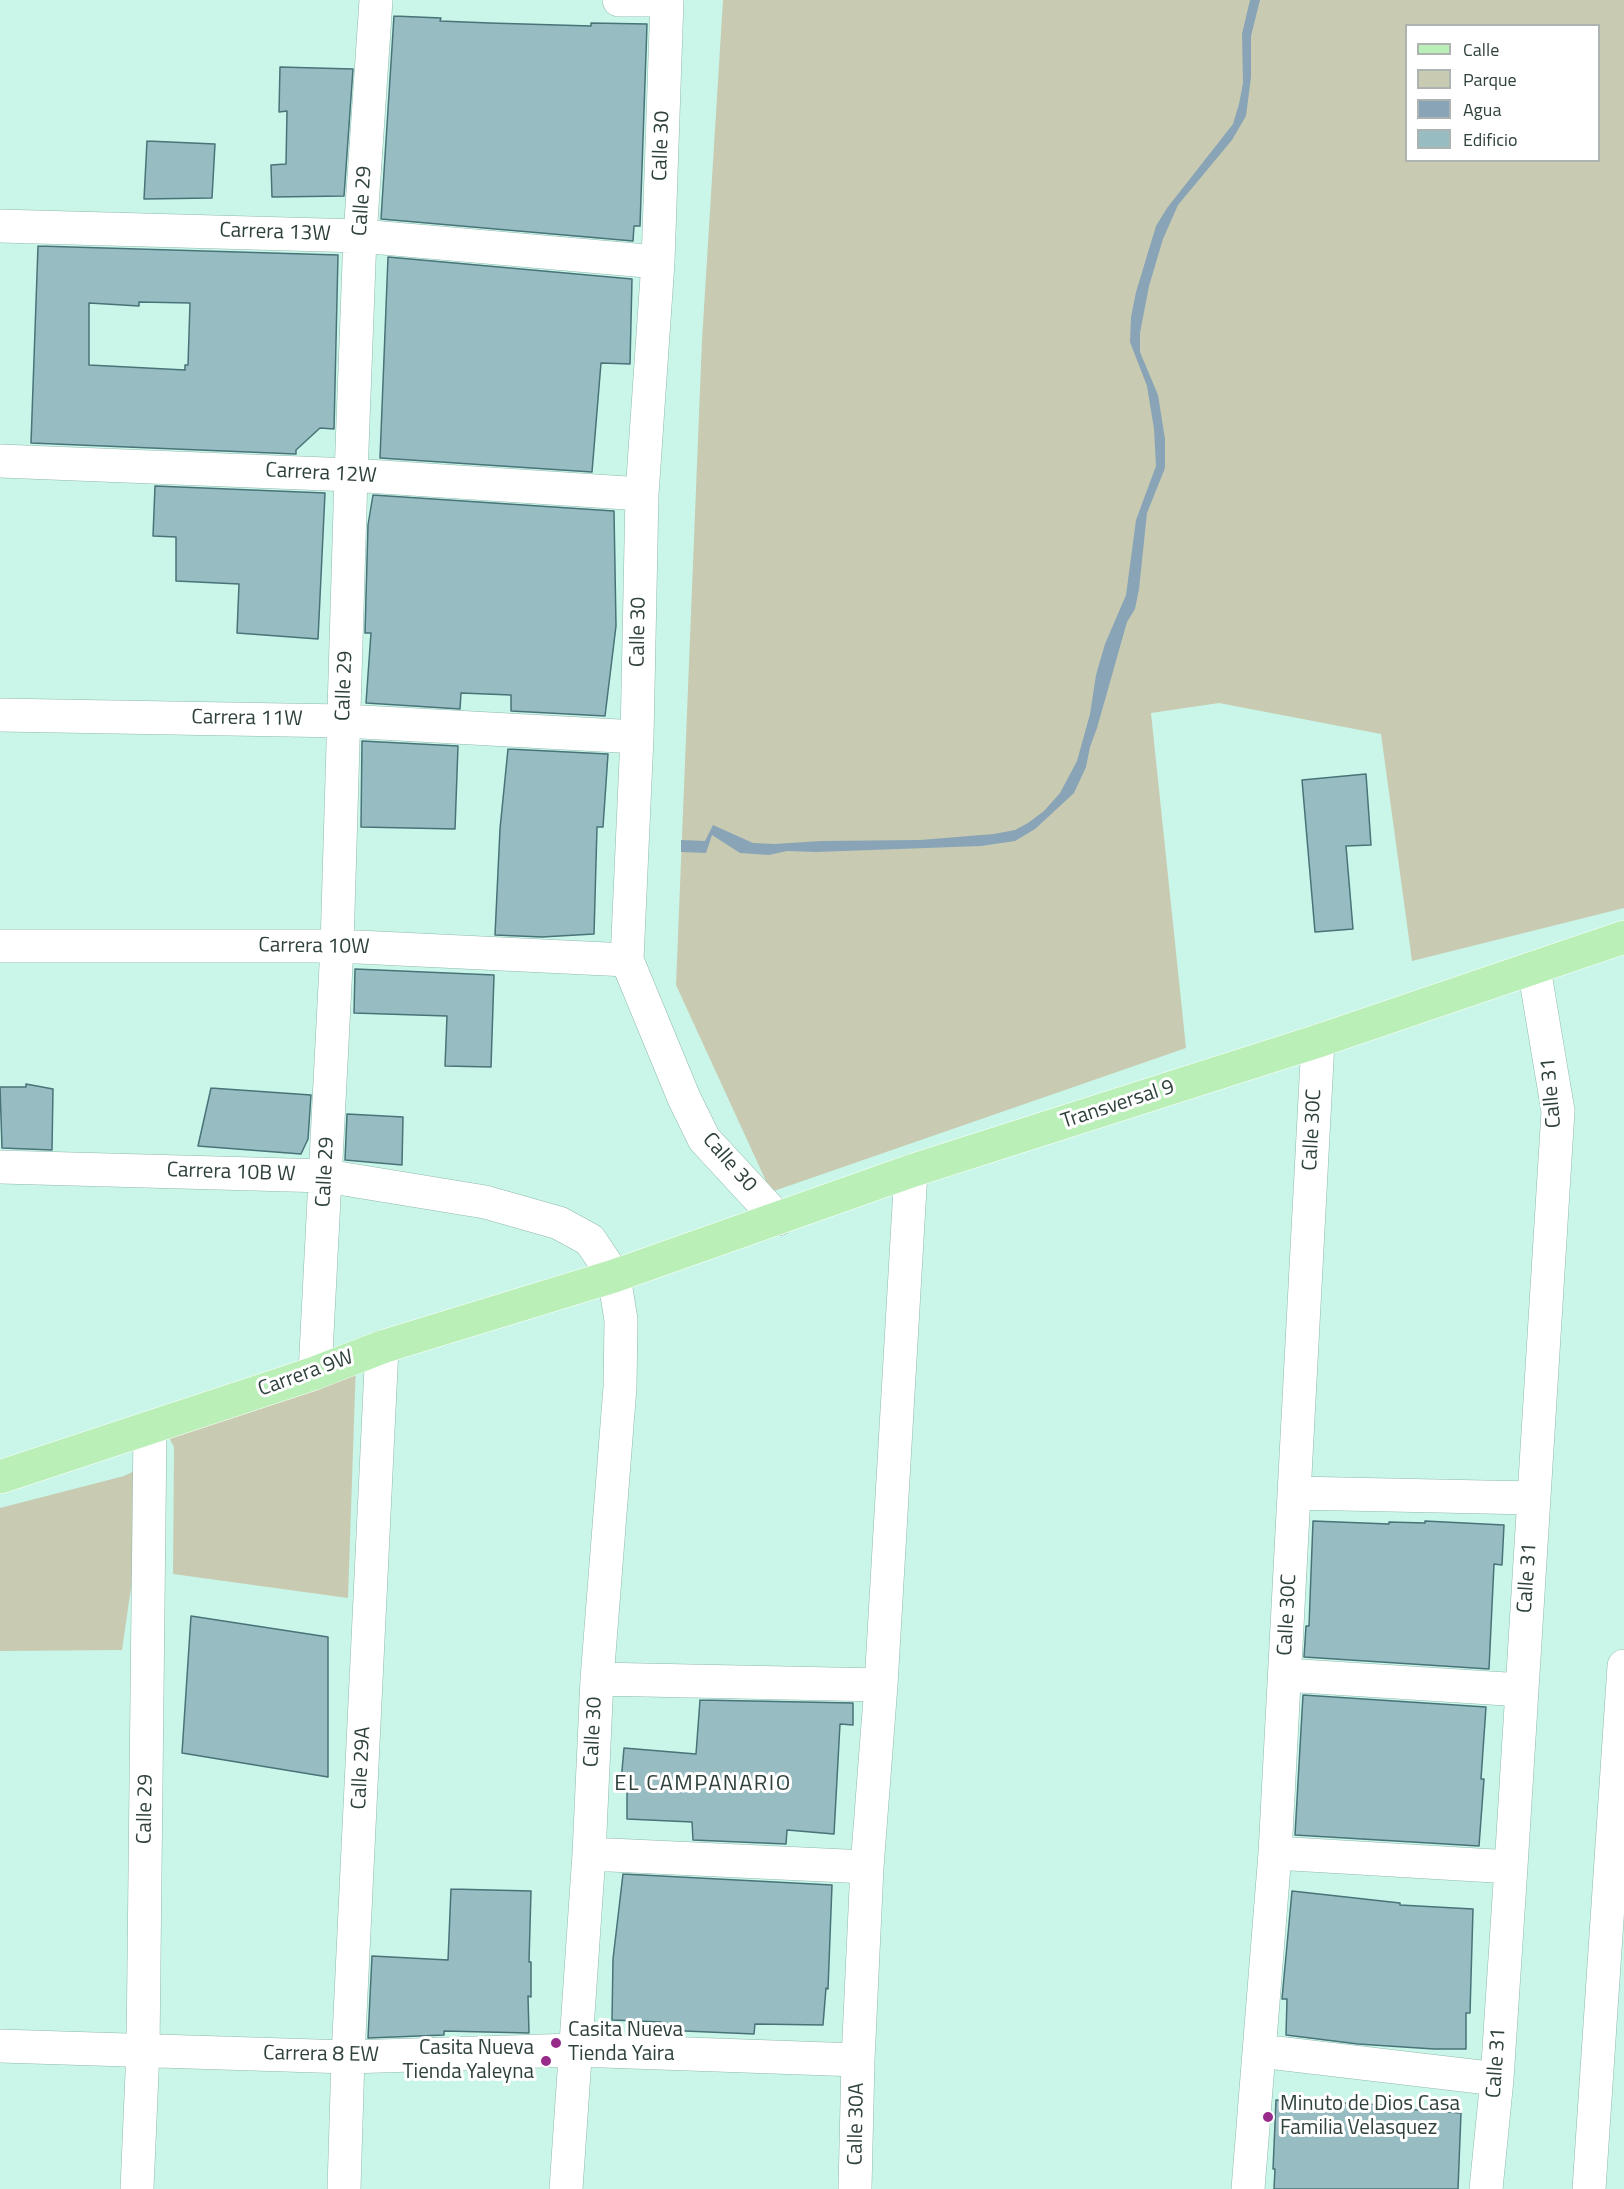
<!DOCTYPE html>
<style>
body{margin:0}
#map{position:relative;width:1624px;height:2189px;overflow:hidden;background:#caf6e9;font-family:"Titillium Web",sans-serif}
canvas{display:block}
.legend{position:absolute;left:1405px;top:24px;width:195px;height:138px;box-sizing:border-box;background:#fff;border:2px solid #acb3b1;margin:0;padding:8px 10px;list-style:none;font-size:18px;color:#2f413c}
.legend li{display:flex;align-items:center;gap:12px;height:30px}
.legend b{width:30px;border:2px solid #acb3b1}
</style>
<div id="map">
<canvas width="1624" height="2189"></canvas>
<ul class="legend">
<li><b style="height:8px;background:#baefb8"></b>Calle</li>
<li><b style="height:16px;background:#c8cbb1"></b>Parque</li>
<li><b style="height:16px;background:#89a4b7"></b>Agua</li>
<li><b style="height:16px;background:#97bdc3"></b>Edificio</li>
</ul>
</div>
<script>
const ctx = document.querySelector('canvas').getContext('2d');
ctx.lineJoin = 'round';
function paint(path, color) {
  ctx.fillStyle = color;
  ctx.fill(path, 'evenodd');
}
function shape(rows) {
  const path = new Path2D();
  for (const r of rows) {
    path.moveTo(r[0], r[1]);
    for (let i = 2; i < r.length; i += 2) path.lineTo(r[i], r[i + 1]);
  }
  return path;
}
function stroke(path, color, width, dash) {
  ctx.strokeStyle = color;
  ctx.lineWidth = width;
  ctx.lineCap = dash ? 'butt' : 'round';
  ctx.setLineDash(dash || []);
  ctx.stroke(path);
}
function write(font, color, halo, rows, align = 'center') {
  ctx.font = font + ' "Titillium Web",sans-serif';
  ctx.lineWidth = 6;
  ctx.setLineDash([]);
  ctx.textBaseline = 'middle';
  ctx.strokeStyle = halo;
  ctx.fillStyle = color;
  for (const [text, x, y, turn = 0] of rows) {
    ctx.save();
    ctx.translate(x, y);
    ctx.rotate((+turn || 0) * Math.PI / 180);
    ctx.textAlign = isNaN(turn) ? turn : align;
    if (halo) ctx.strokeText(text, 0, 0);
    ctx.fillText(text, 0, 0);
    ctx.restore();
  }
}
const green = shape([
 [723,0,1624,0,1624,908,1412,961,1381,734,1219,703,1151,713,1186,1048,771,1192,676,985,702,340],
 [1406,26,1598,26,1598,160,1406,160],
 [356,1363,348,1598,173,1574,174,1447,164,1428],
 [149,1464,122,1650,0,1651,0,1508,124,1476]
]);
const water = shape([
 [1250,0,1260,0,1251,36,1251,77,1246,116,1232,140,1178,205,1163,239,1149,286,1140,333,1140,352,1158,395,1165,439,1165,468,1147,513,1139,589,1135,609,1127,622,1097,728,1090,747,1086,767,1074,793,1035,829,1015,841,981,846,816,852,787,851,769,855,740,853,712,835,706,853,681,852,681,840,705,841,713,825,753,843,775,844,821,841,920,840,994,834,1015,830,1028,823,1044,811,1060,793,1077,761,1090,714,1096,675,1105,644,1126,595,1136,520,1156,466,1154,429,1147,386,1130,342,1131,317,1136,292,1156,226,1167,208,1233,124,1239,104,1243,83,1242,34]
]);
const building = shape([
 [394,16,441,18,440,21,490,23,591,26,591,23,647,24,640,226,634,226,633,241,381,219,394,16],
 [280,67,353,69,344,196,272,197,271,165,286,164,287,111,279,112,280,67],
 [147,141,215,144,212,198,144,199,147,141],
 [38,246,338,255,334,429,320,428,296,450,296,454,31,443,38,246],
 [139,302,190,303,188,365,185,365,185,370,89,365,89,303,139,306,139,302],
 [388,257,632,279,630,364,601,363,592,472,380,458,388,257],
 [155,486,325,493,318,639,237,633,239,584,176,581,176,537,153,536,155,486],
 [373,495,614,511,616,626,605,716,511,711,511,695,461,693,460,709,366,703,371,633,365,633,368,525,373,495],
 [362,741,458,746,455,829,361,827,362,741],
 [508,749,608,754,603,827,597,827,594,934,542,937,495,935,500,829,508,749],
 [1366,774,1371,845,1346,846,1353,929,1315,932,1302,780,1366,774],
 [355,969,494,975,491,1067,445,1066,447,1016,354,1013,355,969],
 [26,1084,53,1089,52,1150,2,1148,0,1087,26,1087,26,1084],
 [211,1088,311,1095,308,1139,301,1154,198,1146,211,1088],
 [347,1114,403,1117,402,1165,345,1160,347,1114],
 [1313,1521,1389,1524,1389,1522,1425,1523,1425,1521,1504,1525,1502,1565,1494,1564,1489,1669,1304,1657,1306,1626,1309,1626,1313,1521],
 [191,1616,328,1637,328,1777,182,1753,191,1616],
 [1303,1695,1486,1707,1481,1779,1484,1779,1479,1846,1295,1835,1303,1695],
 [700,1700,853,1703,853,1725,840,1724,834,1834,787,1830,786,1844,693,1840,692,1822,627,1819,627,1782,621,1782,624,1748,696,1754,700,1700],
 [623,1874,832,1885,828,1989,826,1988,823,2025,755,2024,754,2034,662,2030,661,2022,612,2020,613,1959,623,1874],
 [451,1889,531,1891,529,1962,531,1962,531,1997,528,1996,529,2033,444,2031,444,2035,368,2038,372,1956,448,1960,451,1889],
 [1292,1891,1400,1903,1400,1905,1473,1909,1470,2013,1466,2013,1466,2049,1434,2049,1358,2044,1286,2035,1287,1999,1282,1999,1292,1891],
 [1276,2100,1388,2105,1388,2108,1461,2113,1458,2189,1274,2189,1275,2169,1273,2169,1276,2100]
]);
const minor = shape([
 [619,0,667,0],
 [667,0,658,262,642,494,637,737,627,960,684,1098,704,1139,778,1219],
 [0,226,360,236,658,262],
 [0,461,351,475,642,494],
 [0,715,344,721,637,737],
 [0,946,337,946,627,960],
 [0,1167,326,1176,485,1202,559,1223,590,1240,614,1276,621,1320,620,1387,597,1679,589,1854,566,2189],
 [315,1373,337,946,351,475,360,236,376,0],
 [1294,1493,1533,1498],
 [1285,1675,1522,1690],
 [597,1679,881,1685],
 [1275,1853,1511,1867],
 [589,1854,867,1867],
 [0,2046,348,2057,575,2050,858,2060],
 [1260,2051,1497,2079],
 [137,2189,143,2050,150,1428],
 [344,2189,348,2057,382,1347],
 [855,2189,858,2060,867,1867,881,1685,911,1171],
 [1248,2189,1275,1853,1318,1041],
 [1486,2189,1497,2079,1511,1867,1558,1111,1534,968],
 [1589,2189,1624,1666]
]);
const major = shape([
 [0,1477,315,1373,382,1347,614,1276,911,1171,1318,1041,1624,937]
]);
const markers = [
 [556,2043,6,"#982a8a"],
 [546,2061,6,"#982a8a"],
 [1268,2117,6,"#982a8a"]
];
const streetNames = [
 ["Calle 30",662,146,-88],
 ["Calle 29",363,201,-86],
 ["Carrera 13W",275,233,2],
 ["Carrera 12W",321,474,3],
 ["Calle 30",639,632,-89],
 ["Calle 29",345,686,-88],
 ["Carrera 11W",247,719,1],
 ["Carrera 10W",314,947,1],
 ["Calle 31",1552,1093,-95],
 ["Transversal 9",1118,1105,-18],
 ["Calle 30C",1313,1130,-87],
 ["Calle 30",729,1163,49],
 ["Calle 29",326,1172,-87],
 ["Carrera 10B W",231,1173,2],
 ["Carrera 9W",306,1374,-20],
 ["Calle 31",1528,1578,-86],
 ["Calle 30C",1288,1615,-87],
 ["Calle 30",594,1732,-87],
 ["Calle 29A",362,1768,-87],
 ["Calle 29",146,1809,-89],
 ["Carrera 8 EW",321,2055,1],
 ["Calle 31",1497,2063,-86],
 ["Calle 30A",857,2124,-89]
];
const poiNames = [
 ["Casita Nueva",568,2031],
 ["Tienda Yaira",568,2055],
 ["Casita Nueva",534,2049,"right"],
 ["Tienda Yaleyna",534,2073,"right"],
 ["Minuto de Dios Casa",1280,2105],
 ["Familia Velasquez",1280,2129]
];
const neighbourhoodNames = [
 ["EL CAMPANARIO",703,1785]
];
paint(green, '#c8cbb1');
paint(water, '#89a4b7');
paint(building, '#97bdc3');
stroke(building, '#487379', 1.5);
stroke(minor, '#8fb9ad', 34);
stroke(major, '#fff', 34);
stroke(minor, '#fff', 33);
stroke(major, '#baefb8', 33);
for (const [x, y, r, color] of markers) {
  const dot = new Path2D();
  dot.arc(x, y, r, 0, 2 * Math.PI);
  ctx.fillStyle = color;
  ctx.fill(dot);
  stroke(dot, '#fff', 2);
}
write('21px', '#2f413c', '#fff', streetNames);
write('21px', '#2f413c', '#fff', poiNames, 'left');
ctx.letterSpacing = '1.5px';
write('22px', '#2f413c', '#fff', neighbourhoodNames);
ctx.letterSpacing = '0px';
</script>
